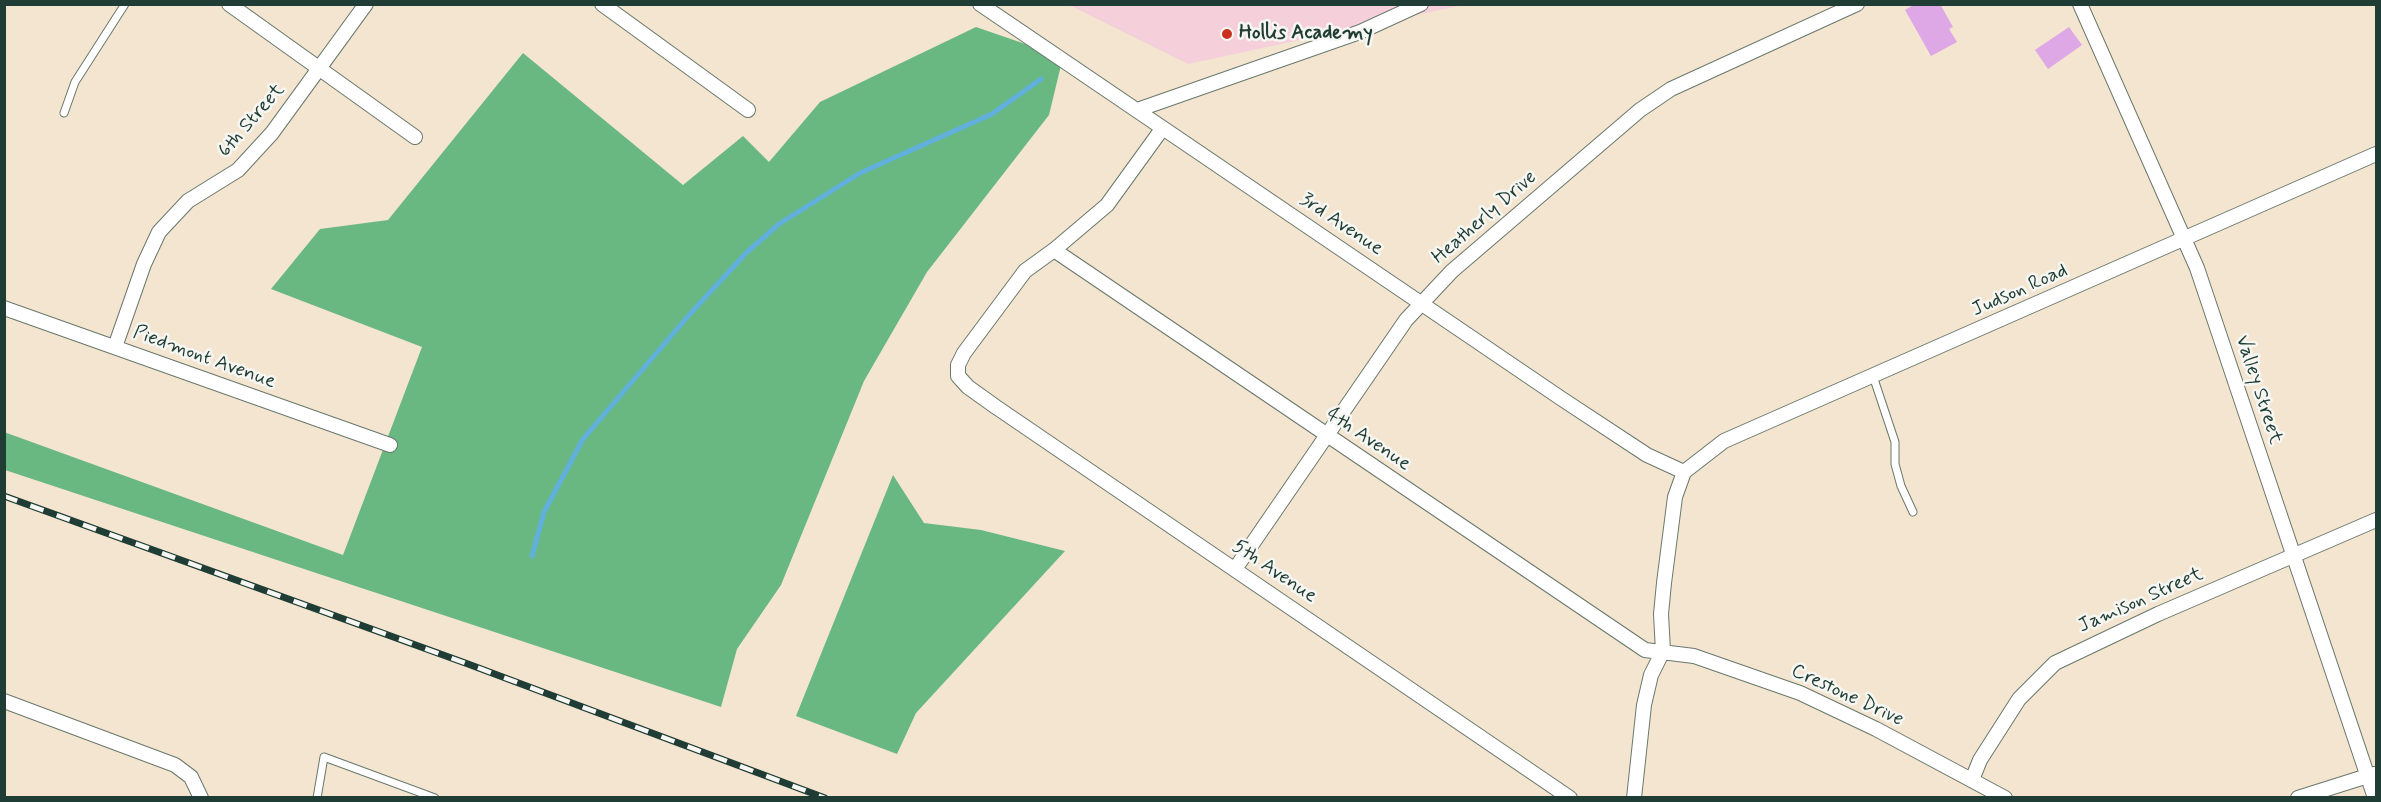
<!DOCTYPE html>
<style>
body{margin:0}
#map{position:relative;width:2381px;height:802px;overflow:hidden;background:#f3e5d0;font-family:Mynerve,sans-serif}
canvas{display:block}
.frame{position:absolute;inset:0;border:6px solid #1f3d34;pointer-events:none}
</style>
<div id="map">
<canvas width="2381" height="802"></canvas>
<div class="frame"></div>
</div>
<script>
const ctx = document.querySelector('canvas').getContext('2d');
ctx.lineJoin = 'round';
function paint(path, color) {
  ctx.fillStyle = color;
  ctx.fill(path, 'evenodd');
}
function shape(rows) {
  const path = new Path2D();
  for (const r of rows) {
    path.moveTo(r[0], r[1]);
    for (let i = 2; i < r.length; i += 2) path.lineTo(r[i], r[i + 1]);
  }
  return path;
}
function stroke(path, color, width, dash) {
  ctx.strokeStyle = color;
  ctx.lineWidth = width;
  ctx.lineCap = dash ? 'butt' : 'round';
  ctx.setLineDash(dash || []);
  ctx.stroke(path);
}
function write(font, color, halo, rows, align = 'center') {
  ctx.font = font + ' Mynerve,sans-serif';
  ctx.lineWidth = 5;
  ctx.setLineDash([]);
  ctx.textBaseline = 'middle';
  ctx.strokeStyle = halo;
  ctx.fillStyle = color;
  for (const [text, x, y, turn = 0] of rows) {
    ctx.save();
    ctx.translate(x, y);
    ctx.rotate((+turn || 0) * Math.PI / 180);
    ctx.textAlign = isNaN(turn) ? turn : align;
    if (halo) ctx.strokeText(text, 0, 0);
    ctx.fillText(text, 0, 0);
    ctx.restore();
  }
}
const built = shape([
 [1069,5,1463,5,1188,64]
]);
const forest = shape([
 [976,27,1063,57,1049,115,927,272,864,381,781,585,737,649,721,707,5,470,4,432,343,555,422,347,271,289,320,229,388,220,523,53,683,185,743,136,769,162,820,102],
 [893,475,924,523,981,530,1065,551,916,713,897,754,796,716]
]);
const stream = shape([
 [532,556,544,512,583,439,689,315,747,252,779,224,860,173,992,114,1041,79]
]);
const building = shape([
 [1915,4,1940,4,1953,27,1949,29,1957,42,1931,56,1905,10],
 [2069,27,2082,45,2048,69,2035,50]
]);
const service = shape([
 [64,113,75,82,125,4],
 [1873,376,1895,442,1895,464,1901,486,1913,512],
 [317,798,324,757,435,798]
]);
const minor = shape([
 [229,4,415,137],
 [602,4,748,110],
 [980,4,1562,399,1647,455,1684,472],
 [2080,4,2197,268,2375,798],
 [1137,110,1360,32,1421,4],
 [1162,129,1107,205,1054,250,1025,271,964,353,958,365,958,376,968,387,996,407,1570,798],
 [1054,250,1645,650,1694,656,1800,693,1876,729,2005,798],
 [4,308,390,445],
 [115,347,144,264,159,232,188,201,238,170,272,133,366,4],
 [1684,472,1724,441,2376,154],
 [1235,569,1406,320,1452,271,1640,110,1671,89,1857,4],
 [4,701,175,765,191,777,201,798],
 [1972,780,1980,760,2019,699,2055,663,2158,614,2376,520],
 [1634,798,1644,705,1651,675,1663,651,1661,614,1664,583,1675,497,1684,472],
 [2298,798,2374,774]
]);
const rail = shape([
 [4,496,468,664,825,798]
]);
const markers = [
 [1227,34,6,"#c8321e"]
];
const poiNames = [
 ["Hollis Academy",1239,34]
];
const streetNames = [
 ["6th Street",252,121,-49],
 ["Heatherly Drive",1485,218,-41],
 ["3rd Avenue",1341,225,34],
 ["Judson Road",2020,291,-24],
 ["Piedmont Avenue",204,358,20],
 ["Valley Street",2258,390,72],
 ["4th Avenue",1368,440,34],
 ["5th Avenue",1274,572,34],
 ["Jamison Street",2141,601,-24],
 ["Crestone Drive",1847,696,25]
];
paint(built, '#f5cfda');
paint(forest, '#6ab881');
stroke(stream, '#60b0db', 5);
paint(building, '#dea7e6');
stroke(service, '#69786b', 9);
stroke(minor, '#69786b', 16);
stroke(service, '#fff', 7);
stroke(minor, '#fff', 14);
stroke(rail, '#1f3d34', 7);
stroke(rail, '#f6f6f2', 4.5, [14]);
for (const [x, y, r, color] of markers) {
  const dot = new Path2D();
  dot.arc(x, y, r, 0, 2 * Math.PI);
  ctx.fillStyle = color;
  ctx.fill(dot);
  stroke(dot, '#f6f6f2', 2);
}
write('bold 20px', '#1f3d34', '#f6f6f2', poiNames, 'left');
write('20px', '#1f3d34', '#f6f6f2', streetNames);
</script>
